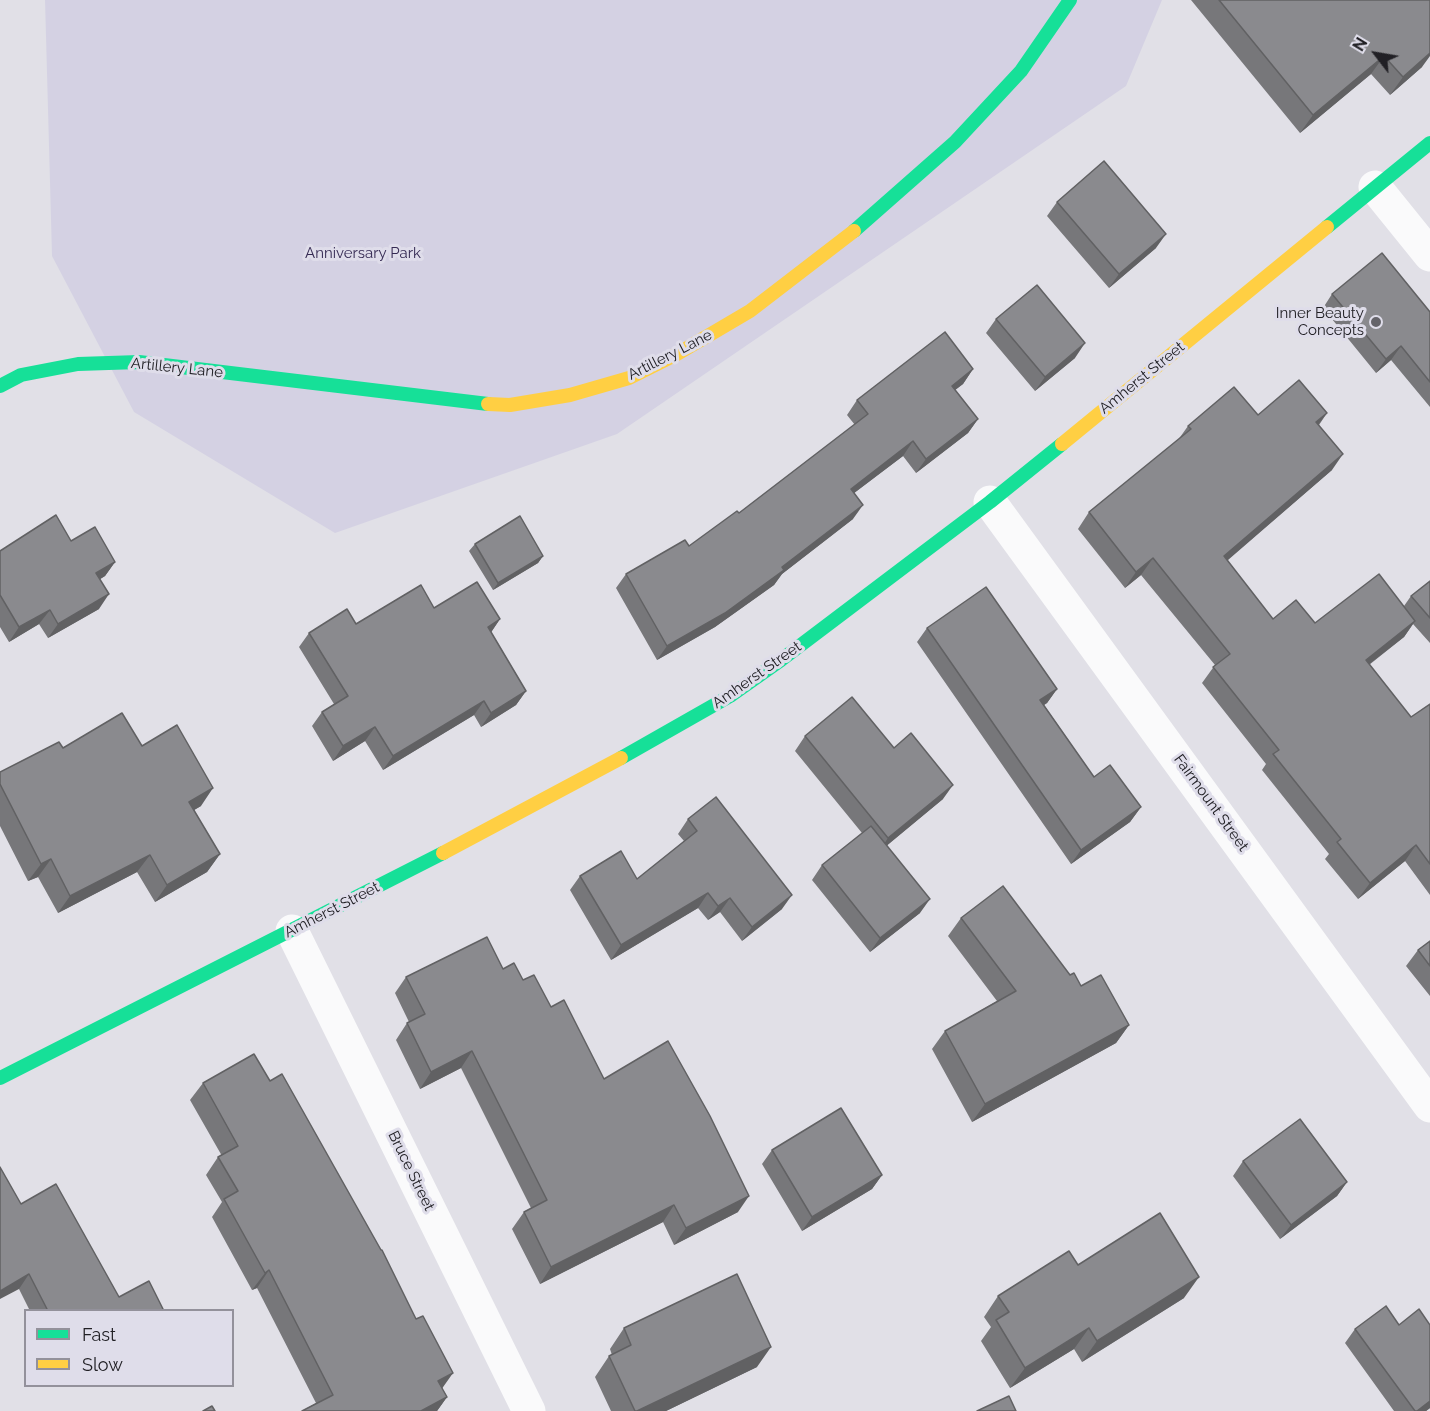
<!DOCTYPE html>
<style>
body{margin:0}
#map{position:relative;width:1430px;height:1411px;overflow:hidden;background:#e1e0e7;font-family:Raleway,sans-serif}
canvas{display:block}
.legend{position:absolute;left:24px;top:1309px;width:210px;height:78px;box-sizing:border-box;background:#dfddea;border:2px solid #93919b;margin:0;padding:8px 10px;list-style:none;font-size:18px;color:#212025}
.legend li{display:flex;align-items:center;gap:12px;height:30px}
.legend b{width:30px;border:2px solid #93919b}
.north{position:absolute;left:1346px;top:24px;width:60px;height:60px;-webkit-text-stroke:4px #dfddea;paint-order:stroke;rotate:301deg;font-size:16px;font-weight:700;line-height:24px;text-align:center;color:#212025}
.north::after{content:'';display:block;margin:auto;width:21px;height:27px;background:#212025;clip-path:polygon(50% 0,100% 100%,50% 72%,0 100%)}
</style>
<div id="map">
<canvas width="1430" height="1411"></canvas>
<ul class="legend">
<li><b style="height:8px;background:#16e098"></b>Fast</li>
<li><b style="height:8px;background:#ffcf43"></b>Slow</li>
</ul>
<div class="north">N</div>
</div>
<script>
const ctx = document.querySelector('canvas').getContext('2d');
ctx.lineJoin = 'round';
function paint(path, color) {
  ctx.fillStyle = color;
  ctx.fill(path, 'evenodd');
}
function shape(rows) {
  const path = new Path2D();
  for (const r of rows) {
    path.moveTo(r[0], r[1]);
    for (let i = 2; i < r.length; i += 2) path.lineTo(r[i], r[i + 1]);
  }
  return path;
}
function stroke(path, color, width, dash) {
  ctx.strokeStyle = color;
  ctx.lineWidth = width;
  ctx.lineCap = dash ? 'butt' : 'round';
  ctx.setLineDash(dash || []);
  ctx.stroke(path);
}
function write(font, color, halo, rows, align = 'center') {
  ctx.font = font + ' Raleway,sans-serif';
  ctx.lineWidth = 6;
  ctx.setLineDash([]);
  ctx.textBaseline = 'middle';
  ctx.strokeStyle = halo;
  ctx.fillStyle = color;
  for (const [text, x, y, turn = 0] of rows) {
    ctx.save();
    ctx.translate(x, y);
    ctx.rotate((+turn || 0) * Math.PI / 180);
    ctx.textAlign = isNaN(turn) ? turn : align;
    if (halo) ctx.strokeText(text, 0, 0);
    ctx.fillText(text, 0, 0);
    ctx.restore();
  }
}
const green = shape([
 [45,0,1162,0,1126,86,617,434,335,533,134,412,52,256]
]);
const street = shape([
 [1375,187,1430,255],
 [990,502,1430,1106],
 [292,931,529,1411]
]);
const fast = shape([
 [1327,227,1430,143],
 [854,231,955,142,1021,71,1070,0],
 [0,386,21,375,78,364,139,362,488,404],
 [621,758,730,696,781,660,990,502,1062,444],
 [0,1078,443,853]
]);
const slow = shape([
 [488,404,510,405,570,395,629,378,677,354,750,311,854,231],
 [1062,444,1327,227],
 [443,853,621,758]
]);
const wall = shape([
 [1191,0,1430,0,1422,67,1390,95,1371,74,1300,133],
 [1057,202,1156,248,1109,288,1047,216],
 [1332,294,1430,312,1430,407,1391,360,1376,373,1323,308],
 [996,319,1075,358,1035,391,986,333],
 [973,369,963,384,955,390,978,419,968,433,916,473,903,456,854,493,853,519,782,574,774,585,715,627,657,660,616,588,626,574,689,546,739,513,855,425,847,415,857,400],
 [1327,413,1319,425,1332,470,1227,560,1273,619,1315,623,1404,606,1411,596,1430,581,1430,643,1413,624,1404,637,1369,665,1411,717,1430,704,1430,895,1405,861,1358,899,1325,859,1329,854,1262,770,1266,764,1202,683,1215,665,1141,575,1125,588,1078,529,1089,512,1178,440,1188,426,1258,415],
 [71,541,115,562,105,576,100,579,99,609,48,638,39,624,9,642,0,627,0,551],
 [475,544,543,556,538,563,493,590,469,551],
 [434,608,500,619,491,632,526,691,516,705,481,727,474,715,383,770,365,741,333,761,312,726,322,712,334,704,299,647,309,633],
 [927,628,1057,689,1047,703,1044,705,1094,777,1141,807,1130,822,1071,864,917,642],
 [805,736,894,748,943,799,887,845,920,913,870,952,812,880,822,865,862,833,795,751],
 [142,746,201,806,194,810,220,854,207,872,155,902,137,872,58,913,38,877,28,881,0,826,0,772,63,748],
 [688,819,782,909,742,941,720,912,708,920,698,908,611,960,570,890,580,876,637,879,684,841,678,834],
 [961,918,1070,975,1081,986,1129,1025,1116,1043,972,1122,932,1049,945,1031,997,1001,948,936],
 [1430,941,1430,996,1406,966,1418,950],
 [503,969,523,980,551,1007,604,1079,738,1212,674,1245,663,1222,540,1284,512,1229,524,1212,531,1208,461,1068,420,1089,396,1040,407,1023,409,1022,395,993,406,977],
 [270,1081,416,1319,442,1388,447,1397,437,1411,302,1411,316,1403,257,1288,252,1290,212,1217,222,1202,206,1175,218,1157,222,1156,190,1100,203,1083],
 [772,1150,882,1175,872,1189,802,1231,762,1164],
 [1243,1161,1347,1182,1337,1196,1280,1239,1233,1176],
 [21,1204,119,1297,164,1311,30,1311,19,1289],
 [1078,1265,1184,1298,1082,1362,1074,1349,1010,1388,981,1341,991,1327,984,1317,998,1296],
 [1399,1325,1430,1325,1430,1408,1426,1411,1394,1411,1345,1343,1355,1329],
 [624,1328,757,1367,666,1411,611,1411,595,1377,609,1356,612,1355,610,1349]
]);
const shadedWall = shape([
 [1430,53,1430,56,1422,67,1390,95,1403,77],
 [1384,56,1371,74,1300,133,1313,115],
 [1166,234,1156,248,1109,288,1119,274],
 [1085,343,1075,358,1035,391,1045,377],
 [1401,346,1391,360,1376,373,1386,359],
 [973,369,963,384,942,400,952,386],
 [1327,413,1315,429,1316,422],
 [978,419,968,433,916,473,926,459],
 [913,441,903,456,841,503,851,489],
 [1343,454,1332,470,1213,573,1224,556],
 [863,505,853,519,782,574,774,585,715,627,657,660,667,646,782,567],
 [543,556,538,563,493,590,498,583],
 [1153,558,1141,575,1125,588,1136,572],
 [115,562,105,576,86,588,96,573],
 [109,594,99,609,48,638,58,624],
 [50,610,39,624,9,642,19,627],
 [500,619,490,634,488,627],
 [1415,621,1404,637,1354,676,1366,660],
 [1057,689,1047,703,1030,714,1040,700],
 [526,691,516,705,481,727,491,713],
 [484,701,474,715,383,770,393,756],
 [375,727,365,741,333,761,343,746],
 [953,785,943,799,878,853,888,838],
 [213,788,201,806,177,820,189,802],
 [1141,807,1130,822,1071,864,1081,850],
 [1416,845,1405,861,1358,899,1370,883],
 [220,854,207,872,155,902,167,885],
 [150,855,137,872,58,913,70,896],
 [51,859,38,877,28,881,41,864],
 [708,893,698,908,611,960,621,945],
 [792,895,782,909,742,941,752,927],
 [730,898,720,912,708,920,718,906],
 [930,899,920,913,870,952,880,938],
 [1129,1025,1116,1043,972,1122,985,1104],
 [472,1051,461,1068,420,1089,431,1072],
 [882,1175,872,1189,802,1231,812,1217],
 [1347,1182,1337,1196,1280,1239,1291,1225],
 [749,1196,738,1212,674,1245,686,1228],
 [674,1205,663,1222,540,1284,551,1267],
 [269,1270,257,1288,252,1290,265,1273],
 [29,1274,19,1289,0,1299,0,1291],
 [1199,1277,1184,1298,1082,1362,1097,1341],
 [1089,1328,1074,1349,1010,1388,1025,1368],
 [771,1347,757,1367,666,1411,637,1411],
 [453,1373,441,1390,438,1381],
 [447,1397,437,1411,421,1411],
 [1430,1401,1430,1408,1426,1411,1417,1411]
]);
const building = shape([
 [1219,0,1430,0,1430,53,1403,77,1384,56,1313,115,1219,0],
 [1104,161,1166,234,1119,274,1057,202,1104,161],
 [1382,253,1430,312,1430,382,1401,346,1386,359,1332,294,1382,253],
 [1037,285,1085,343,1045,377,996,319,1037,285],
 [945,332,973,369,952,386,978,419,926,459,913,441,851,489,863,505,782,567,784,570,725,613,667,646,626,574,685,540,689,546,737,511,739,513,868,414,857,400,945,332],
 [1299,380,1327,413,1316,422,1343,454,1224,556,1273,619,1296,600,1315,623,1379,574,1415,621,1366,660,1411,717,1430,704,1430,864,1416,845,1370,883,1337,842,1341,839,1273,754,1279,750,1213,667,1230,654,1153,558,1136,572,1089,512,1191,429,1188,426,1234,387,1258,415,1299,380],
 [56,515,71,541,95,527,115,562,96,573,109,594,58,624,50,610,19,627,0,595,0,551,56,515],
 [520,516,543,556,498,583,475,544,520,516],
 [1430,581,1430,618,1411,596,1430,581],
 [477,582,500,619,488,627,526,691,491,713,484,701,393,756,375,727,343,746,322,712,348,696,309,633,347,609,356,624,421,585,434,608,477,582],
 [986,587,1057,689,1040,700,1094,777,1110,765,1141,807,1081,850,927,628,986,587],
 [852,697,894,748,911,733,953,785,888,838,805,736,852,697],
 [122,713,142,746,177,725,213,788,189,802,220,854,167,885,150,855,70,896,51,859,41,864,0,784,0,772,59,742,63,748,122,713],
 [716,797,792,895,752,927,730,898,718,906,708,893,621,945,580,876,621,851,637,879,697,831,688,819,716,797],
 [871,826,930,899,880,938,822,865,871,826],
 [1003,886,1070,975,1074,973,1081,986,1101,975,1129,1025,985,1104,945,1031,1016,991,961,918,1003,886],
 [487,937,503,969,514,963,523,980,534,975,551,1007,564,1000,604,1079,668,1041,710,1116,749,1196,686,1228,674,1205,551,1267,524,1212,547,1200,472,1051,431,1072,407,1023,425,1014,406,977,487,937],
 [1430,941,1430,966,1418,950,1430,941],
 [254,1054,270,1081,282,1074,381,1250,382,1250,416,1319,423,1316,453,1373,438,1381,447,1397,421,1411,302,1411,333,1395,269,1270,265,1273,224,1199,238,1191,218,1157,238,1146,203,1083,254,1054],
 [841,1108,882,1175,812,1217,772,1150,841,1108],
 [1300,1119,1347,1182,1291,1225,1243,1161,1300,1119],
 [0,1167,21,1204,56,1184,119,1297,149,1281,164,1311,48,1311,29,1274,0,1291,0,1167],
 [1160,1213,1199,1277,1097,1341,1089,1328,1025,1368,996,1320,1009,1312,998,1296,1069,1251,1078,1265,1160,1213],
 [737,1274,771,1347,637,1411,635,1411,609,1356,631,1345,624,1328,737,1274],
 [1386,1306,1399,1325,1419,1309,1430,1325,1430,1401,1417,1411,1415,1411,1355,1329,1386,1306],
 [1009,1396,1016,1411,977,1411,1009,1396],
 [212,1406,215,1411,203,1411,212,1406]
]);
const markers = [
 [1376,322,6,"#646369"]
];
const parkNames = [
 ["Anniversary Park",363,253]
];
const poiNames = [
 ["Inner Beauty",1364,313],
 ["Concepts",1364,330]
];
const streetNames = [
 ["Artillery Lane",670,355,-27],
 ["Artillery Lane",177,368,6],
 ["Amherst Street",1142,378,-39],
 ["Amherst Street",757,675,-35],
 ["Fairmount Street",1211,803,54],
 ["Amherst Street",332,910,-27],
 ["Bruce Street",411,1171,64]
];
paint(green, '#d4d1e3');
stroke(street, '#fafafb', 33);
stroke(fast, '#16e098', 14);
stroke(slow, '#ffcf43', 14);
paint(wall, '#77777a');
paint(shadedWall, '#616163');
paint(building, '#8a8a8e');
stroke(building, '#616163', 1.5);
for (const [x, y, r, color] of markers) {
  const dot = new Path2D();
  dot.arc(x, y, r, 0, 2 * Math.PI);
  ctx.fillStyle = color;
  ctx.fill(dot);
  stroke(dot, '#dfddea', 2);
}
write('15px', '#352a53', '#dfddea', parkNames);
write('15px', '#212025', '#dfddea', poiNames, 'right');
write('15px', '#212025', '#dfddea', streetNames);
</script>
